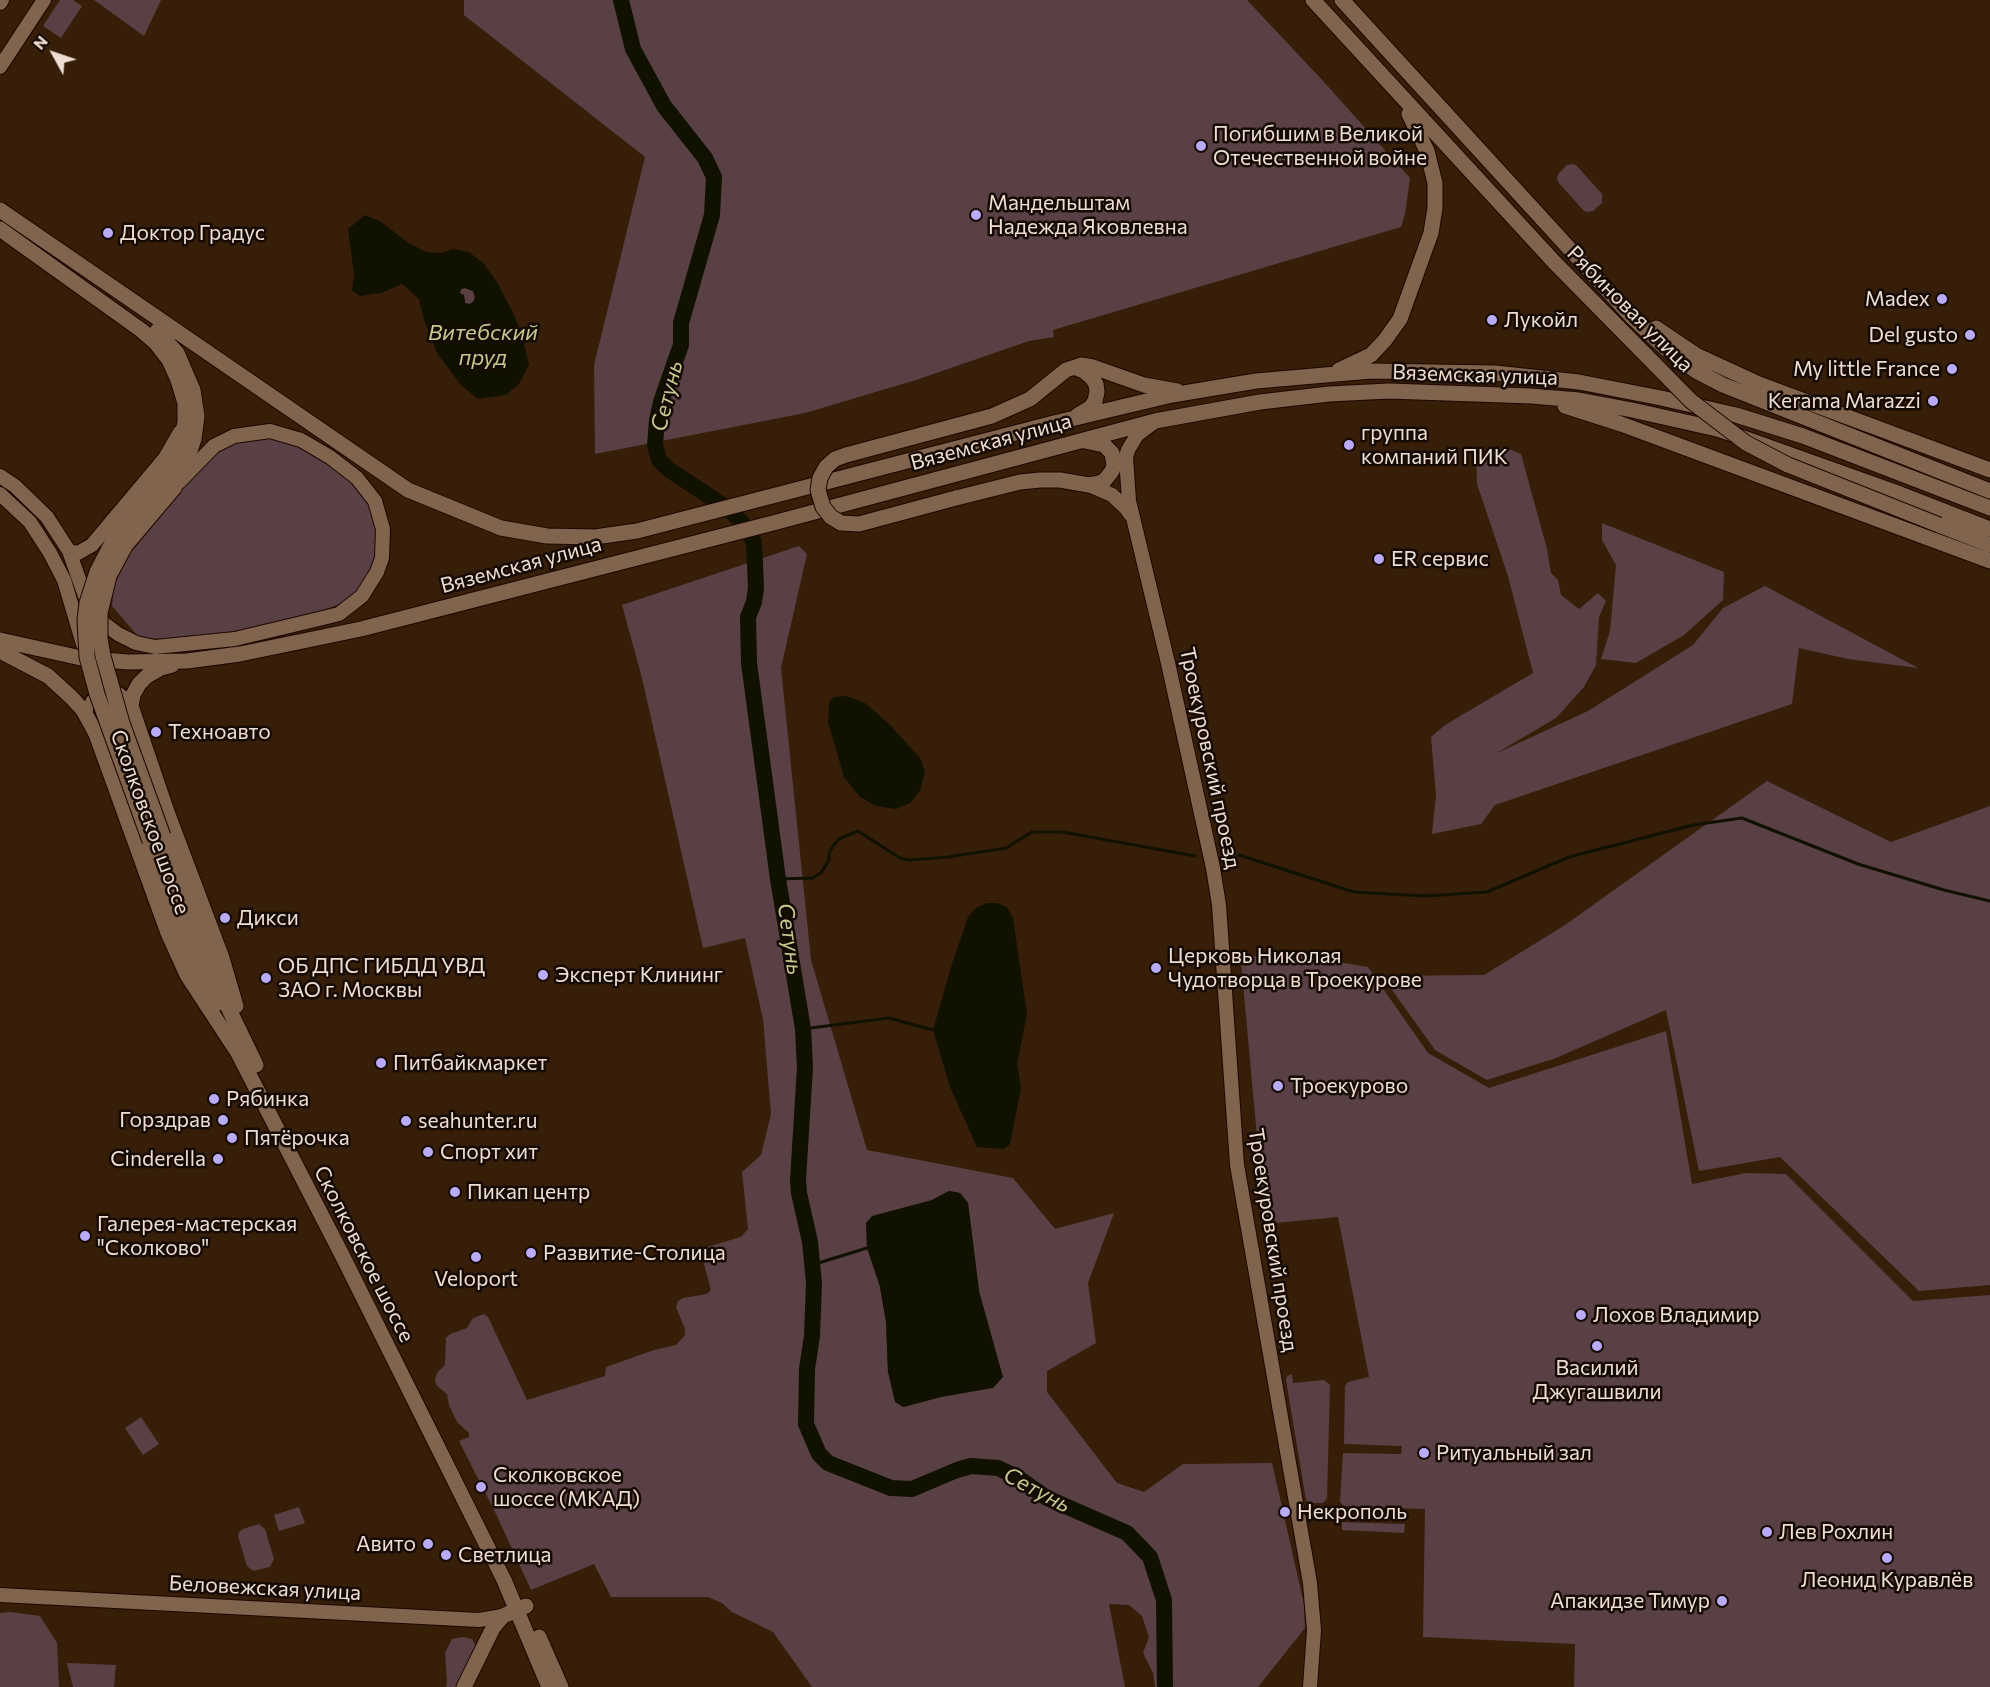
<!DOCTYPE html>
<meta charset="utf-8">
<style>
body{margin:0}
#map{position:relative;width:1990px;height:1687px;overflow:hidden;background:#361e09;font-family:Commissioner,sans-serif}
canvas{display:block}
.north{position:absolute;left:24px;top:24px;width:60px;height:60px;-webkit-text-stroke:4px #160b04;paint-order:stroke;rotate:310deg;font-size:16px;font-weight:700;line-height:24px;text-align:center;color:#eeded1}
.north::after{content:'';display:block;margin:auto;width:21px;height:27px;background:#eeded1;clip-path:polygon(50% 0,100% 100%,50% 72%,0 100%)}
</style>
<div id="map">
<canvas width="1990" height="1687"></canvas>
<div class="north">N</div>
</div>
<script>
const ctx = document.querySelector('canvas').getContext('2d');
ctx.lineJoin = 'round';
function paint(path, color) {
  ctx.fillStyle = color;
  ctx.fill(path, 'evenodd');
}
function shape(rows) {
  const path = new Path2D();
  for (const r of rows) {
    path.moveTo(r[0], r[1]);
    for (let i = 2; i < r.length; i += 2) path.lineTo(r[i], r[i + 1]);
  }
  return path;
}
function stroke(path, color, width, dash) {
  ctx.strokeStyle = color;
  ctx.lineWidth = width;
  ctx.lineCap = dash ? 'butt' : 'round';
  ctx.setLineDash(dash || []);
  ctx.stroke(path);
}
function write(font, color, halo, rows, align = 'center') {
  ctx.font = font + ' Commissioner,sans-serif';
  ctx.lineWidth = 5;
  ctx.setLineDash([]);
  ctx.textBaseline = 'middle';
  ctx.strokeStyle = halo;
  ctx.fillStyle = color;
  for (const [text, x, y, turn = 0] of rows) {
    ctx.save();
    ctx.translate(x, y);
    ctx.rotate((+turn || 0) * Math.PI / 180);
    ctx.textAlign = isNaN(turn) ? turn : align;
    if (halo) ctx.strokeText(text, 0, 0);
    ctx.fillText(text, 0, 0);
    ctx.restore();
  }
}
const green = shape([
 [60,0,73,0,82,6,61,38,43,26],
 [94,0,161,0,144,36],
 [464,0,1247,0,1324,82,1410,178,1405,214,1401,227,1053,330,1054,337,1029,341,916,380,805,413,595,454,594,365,645,157,464,15],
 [1572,164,1576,165,1602,194,1602,203,1593,211,1588,212,1584,211,1558,182,1557,178,1559,173,1567,165],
 [465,288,473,291,475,297,474,301,470,304,465,304,465,299,460,293,461,289],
 [279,437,316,455,351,481,365,496,373,514,378,531,373,566,357,593,340,604,309,615,250,629,205,637,146,639,137,635,112,606,114,585,131,552,193,476,222,447,239,440],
 [1504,447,1521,454,1547,549,1551,573,1558,580,1561,595,1579,609,1598,593,1606,601,1599,617,1596,665,1584,687,1556,718,1495,754,1588,711,1693,645,1723,608,1765,586,1918,668,1848,659,1799,648,1792,704,1495,805,1481,824,1432,834,1436,795,1431,737,1445,725,1533,673,1508,576,1477,484,1476,456],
 [1602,523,1724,572,1723,600,1684,635,1636,663,1601,659,1610,631,1616,565,1602,540],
 [799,546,807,554,781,668,811,960,867,1150,1013,1178,1055,1229,1114,1213,1088,1283,1096,1343,1047,1371,1047,1392,1117,1483,1144,1492,1183,1464,1272,1463,1304,1604,1305,1628,1258,1687,1155,1687,1153,1673,1143,1653,1149,1637,1142,1616,1129,1605,1109,1604,1125,1687,812,1687,773,1632,732,1612,722,1603,708,1597,611,1597,594,1564,531,1590,496,1514,459,1441,469,1437,469,1433,457,1422,449,1405,447,1394,437,1386,435,1380,437,1373,445,1365,446,1338,450,1334,467,1328,473,1318,484,1314,488,1317,527,1400,605,1376,606,1367,654,1350,676,1345,685,1335,685,1329,676,1307,678,1301,683,1298,707,1294,711,1290,700,1249,741,1237,748,1229,742,1172,761,1155,771,1114,763,1019,745,938,703,948,642,678,622,605],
 [949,1191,960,1193,968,1203,979,1291,941,1397,903,1407,888,1372,886,1322,880,1287,932,1200],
 [1767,781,1891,842,1990,806,1990,1285,1919,1291,1780,1157,1699,1171,1666,1010,1556,1058,1487,1080,1435,1050,1382,976,1484,975,1565,925],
 [1240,951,1260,958,1297,955,1368,967,1428,1053,1489,1088,1666,1031,1692,1184,1746,1173,1786,1174,1913,1301,1990,1295,1990,1687,1574,1687,1575,1644,1423,1637,1425,1509,1344,1506,1340,1502,1343,1453,1401,1454,1402,1446,1344,1444,1345,1386,1348,1382,1369,1377,1338,1217,1265,1224],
 [1292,1374,1293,1383,1324,1380,1330,1385,1327,1498,1323,1503,1309,1503,1306,1500,1286,1380,1287,1376],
 [141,1417,159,1444,143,1455,125,1428],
 [299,1507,305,1523,279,1531,274,1515],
 [1342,1522,1405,1524,1404,1533,1342,1530],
 [259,1524,265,1529,274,1559,270,1567,253,1571,247,1566,238,1536,239,1532,243,1529],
 [11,1612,40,1616,57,1643,59,1687,0,1687,0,1613],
 [463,1637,472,1639,475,1645,476,1654,458,1687,446,1687,447,1682,445,1653,452,1639],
 [67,1663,116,1665,114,1687,73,1687]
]);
const water = shape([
 [365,215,380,221,407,242,426,252,441,253,453,249,469,252,484,264,497,282,514,315,522,335,529,365,519,384,506,395,478,399,461,385,437,353,424,320,419,299,402,284,381,293,360,296,352,291,354,274,348,229],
 [465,288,473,291,475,297,474,301,470,304,465,303,464,295,460,293,461,289],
 [847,696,865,703,889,724,920,758,925,771,920,791,910,803,896,809,876,806,860,797,844,777,828,722,829,702,834,697],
 [987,903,997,903,1007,907,1013,918,1027,1014,1017,1064,1021,1088,1010,1144,1004,1149,977,1147,950,1087,933,1030,951,967,968,917,977,907],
 [949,1191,960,1193,968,1203,979,1291,1003,1377,993,1388,941,1397,903,1407,895,1402,888,1372,886,1322,880,1287,867,1248,866,1223,872,1216,932,1200]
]);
const stream = shape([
 [1239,855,1354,892,1426,896,1487,892,1569,857,1693,825,1742,818,1858,864,1944,890,1990,901],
 [778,879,812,878,821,873,829,860,829,853,833,846,839,839,858,831,900,858,909,860,948,857,1006,848,1032,832,1063,832,1195,856],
 [803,1029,889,1018,933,1030],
 [812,1265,867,1248]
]);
const river = shape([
 [621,0,633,49,664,106,705,158,714,177,712,215,681,323,681,345,677,356,661,402,657,420,655,445,659,460,668,469,727,508,741,521,754,542,756,588,754,602,748,617,749,663,778,879,803,1029,805,1067,798,1180,799,1193,810,1242,814,1283,812,1336,807,1369,806,1424,819,1454,828,1463,891,1488,912,1489,957,1470,971,1466,998,1468,1017,1477,1047,1498,1127,1533,1150,1557,1164,1600,1165,1687]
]);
const minor = shape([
 [88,717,88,707,91,700,103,691,119,692,128,699,131,706]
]);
const tertiary = shape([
 [0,3,2,0],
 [0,67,44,0],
 [1153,423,1137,435,1128,450,1126,457,1129,501,1168,663,1213,868,1219,905,1237,1165,1310,1583,1314,1630,1310,1687],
 [0,476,15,486,47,517,69,551,85,596,102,622,118,634,136,643,155,647,235,639,327,617,339,614,362,596,377,572,382,558,383,529,375,501,357,478,330,457,301,440,270,431,234,436,214,446,179,482],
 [1089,485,1112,495,1126,508,1130,514],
 [0,494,30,522,50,553,64,580,83,644],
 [69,551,78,553,92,545,165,458,180,432],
 [0,1595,479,1620,503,1616]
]);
const secondary = shape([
 [1313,0,1555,263],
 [1342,0,1631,316,1666,349,1696,371,1723,385,1990,491],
 [0,210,408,490,501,528,547,536,595,537,637,531,1054,423,1172,395,1256,381,1371,371,1495,373,1579,382,1661,398,1736,415,1803,436,1990,508],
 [0,229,141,330,155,342,169,360,178,380,185,403,185,422,179,451,172,466,113,541,97,572],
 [1656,328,1696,355,1759,384,1990,470],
 [1076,368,1084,371,1091,377,1096,384,1097,392,1095,401,1090,408,1078,415],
 [1339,370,1371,355,1385,340,1400,319,1431,233,1435,208,1435,183,1427,151,1409,114],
 [1565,406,1621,424,1990,561],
 [846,455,992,416,1030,399,1066,370,1081,365,1093,367,1144,385,1177,391],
 [956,498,1020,482,1040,480,1060,480,1089,485,1100,483,1105,480,1112,471,1114,465,1112,453,1104,445,1085,441],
 [1939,525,1990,545],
 [109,576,125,546,174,488,187,460,194,439,197,416,193,390,177,353,157,331],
 [0,640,81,658,128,662,187,661,240,654,361,629,773,523,1155,421,1260,402,1329,394,1389,391,1531,396,1579,400,1632,410,1717,429,1741,437,1895,492,1990,529],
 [0,651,48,676,71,697,83,710,88,719,96,734,168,933,187,975,238,1053,343,1257,504,1580,549,1687],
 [172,665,161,668,147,676,139,684,133,695,131,706,167,812,222,958,236,1006],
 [163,836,226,1003,256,1065],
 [150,841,192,955,215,1005],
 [539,1637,561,1687],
 [464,1687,493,1628,503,1616,526,1606]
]);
const secondaryBridge = shape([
 [1555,263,1691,401,1746,443,1788,465,1939,525],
 [846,455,835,459,826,467,820,478,818,490,823,507,831,517,841,523,859,524,956,498],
 [97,572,87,603,85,620,87,657,97,694,150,841],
 [109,576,100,613,100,638,103,656,122,723,163,836]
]);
const markers = [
 [1201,146,6,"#b9abf7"],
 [976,215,6,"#b9abf7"],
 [108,233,6,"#b9abf7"],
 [1942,299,6,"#b9abf7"],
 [1492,320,6,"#b9abf7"],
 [1970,335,6,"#b9abf7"],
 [1952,369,6,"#b9abf7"],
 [1933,401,6,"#b9abf7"],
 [1349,445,6,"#b9abf7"],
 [1379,559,6,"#b9abf7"],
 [156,732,6,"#b9abf7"],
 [225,918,6,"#b9abf7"],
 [1156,968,6,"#b9abf7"],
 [543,975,6,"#b9abf7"],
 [266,978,6,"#b9abf7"],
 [381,1063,6,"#b9abf7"],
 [1278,1086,6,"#b9abf7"],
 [214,1099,6,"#b9abf7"],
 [223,1120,6,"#b9abf7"],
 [406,1121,6,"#b9abf7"],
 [232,1138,6,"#b9abf7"],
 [428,1152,6,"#b9abf7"],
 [218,1159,6,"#b9abf7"],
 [455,1192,6,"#b9abf7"],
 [85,1236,6,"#b9abf7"],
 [531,1253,6,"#b9abf7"],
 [476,1257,6,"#b9abf7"],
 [1581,1315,6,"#b9abf7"],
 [1597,1346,6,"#b9abf7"],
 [1424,1453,6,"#b9abf7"],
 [481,1487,6,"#b9abf7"],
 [1285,1512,6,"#b9abf7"],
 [1767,1532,6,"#b9abf7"],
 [428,1544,6,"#b9abf7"],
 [446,1555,6,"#b9abf7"],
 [1887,1558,6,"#b9abf7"],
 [1722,1601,6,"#b9abf7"]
];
const poiNames = [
 ["Погибшим в Великой",1213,134],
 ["Отечественной войне",1213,158],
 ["Мандельштам",988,203],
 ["Надежда Яковлевна",988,227],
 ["Доктор Градус",120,233],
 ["Madex",1930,299,"right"],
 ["Лукойл",1504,320],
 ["Del gusto",1958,335,"right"],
 ["My little France",1940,369,"right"],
 ["Kerama Marazzi",1921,401,"right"],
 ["группа",1361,433],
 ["компаний ПИК",1361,457],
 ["ER сервис",1391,559],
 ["Техноавто",168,732],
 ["Дикси",237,918],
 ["Церковь Николая",1168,956],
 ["Чудотворца в Троекурове",1168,980],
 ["ОБ ДПС ГИБДД УВД",278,966],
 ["ЗАО г. Москвы",278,990],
 ["Эксперт Клининг",555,975],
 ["Питбайкмаркет",393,1063],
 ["Троекурово",1290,1086],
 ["Рябинка",226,1099],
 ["Горздрав",211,1120,"right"],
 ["seahunter.ru",418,1121],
 ["Пятёрочка",244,1138],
 ["Спорт хит",440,1152],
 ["Cinderella",206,1159,"right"],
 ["Пикап центр",467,1192],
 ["Галерея-мастерская",97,1224],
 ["\"Сколково\"",97,1248],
 ["Развитие-Столица",543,1253],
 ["Veloport",476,1279,"center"],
 ["Лохов Владимир",1593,1315],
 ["Василий",1597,1368,"center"],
 ["Джугашвили",1597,1392,"center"],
 ["Ритуальный зал",1436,1453],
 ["Сколковское",493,1475],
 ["шоссе (МКАД)",493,1499],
 ["Некрополь",1297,1512],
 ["Лев Рохлин",1779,1532],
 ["Авито",416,1544,"right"],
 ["Светлица",458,1555],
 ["Леонид Куравлёв",1887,1580,"center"],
 ["Апакидзе Тимур",1710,1601,"right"]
];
const streetNames = [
 ["Рябиновая улица",1630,309,45],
 ["Вяземская улица",1475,375,2],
 ["Вяземская улица",991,442,-15],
 ["Вяземская улица",521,565,-15],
 ["Троекуровский проезд",1210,758,78],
 ["Сколковское шоссе",150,822,70],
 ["Троекуровский проезд",1273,1240,81],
 ["Сколковское шоссе",364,1254,63],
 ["Беловежская улица",265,1588,3]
];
const waterNames = [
 ["Витебский",483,333],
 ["пруд",483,358],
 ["Сетунь",667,396,-76],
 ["Сетунь",790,939,82],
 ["Сетунь",1037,1490,28]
];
paint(green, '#594044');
paint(water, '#110');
stroke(stream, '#110', 3);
stroke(river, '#110', 16);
stroke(minor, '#1d0700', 13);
stroke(tertiary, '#1d0700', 16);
stroke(secondary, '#1d0700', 17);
stroke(minor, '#80644e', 10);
stroke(tertiary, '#80644e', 14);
stroke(secondary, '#80644e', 15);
stroke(secondaryBridge, '#1d0700', 17, []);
stroke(secondaryBridge, '#80644e', 15);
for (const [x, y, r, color] of markers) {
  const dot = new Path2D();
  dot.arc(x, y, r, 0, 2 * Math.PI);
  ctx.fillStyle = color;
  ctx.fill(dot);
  stroke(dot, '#160b04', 2);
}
write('21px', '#eeded1', '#160b04', poiNames, 'left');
write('21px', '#eeded1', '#160b04', streetNames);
write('italic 22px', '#c5c88f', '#160b04', waterNames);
</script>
